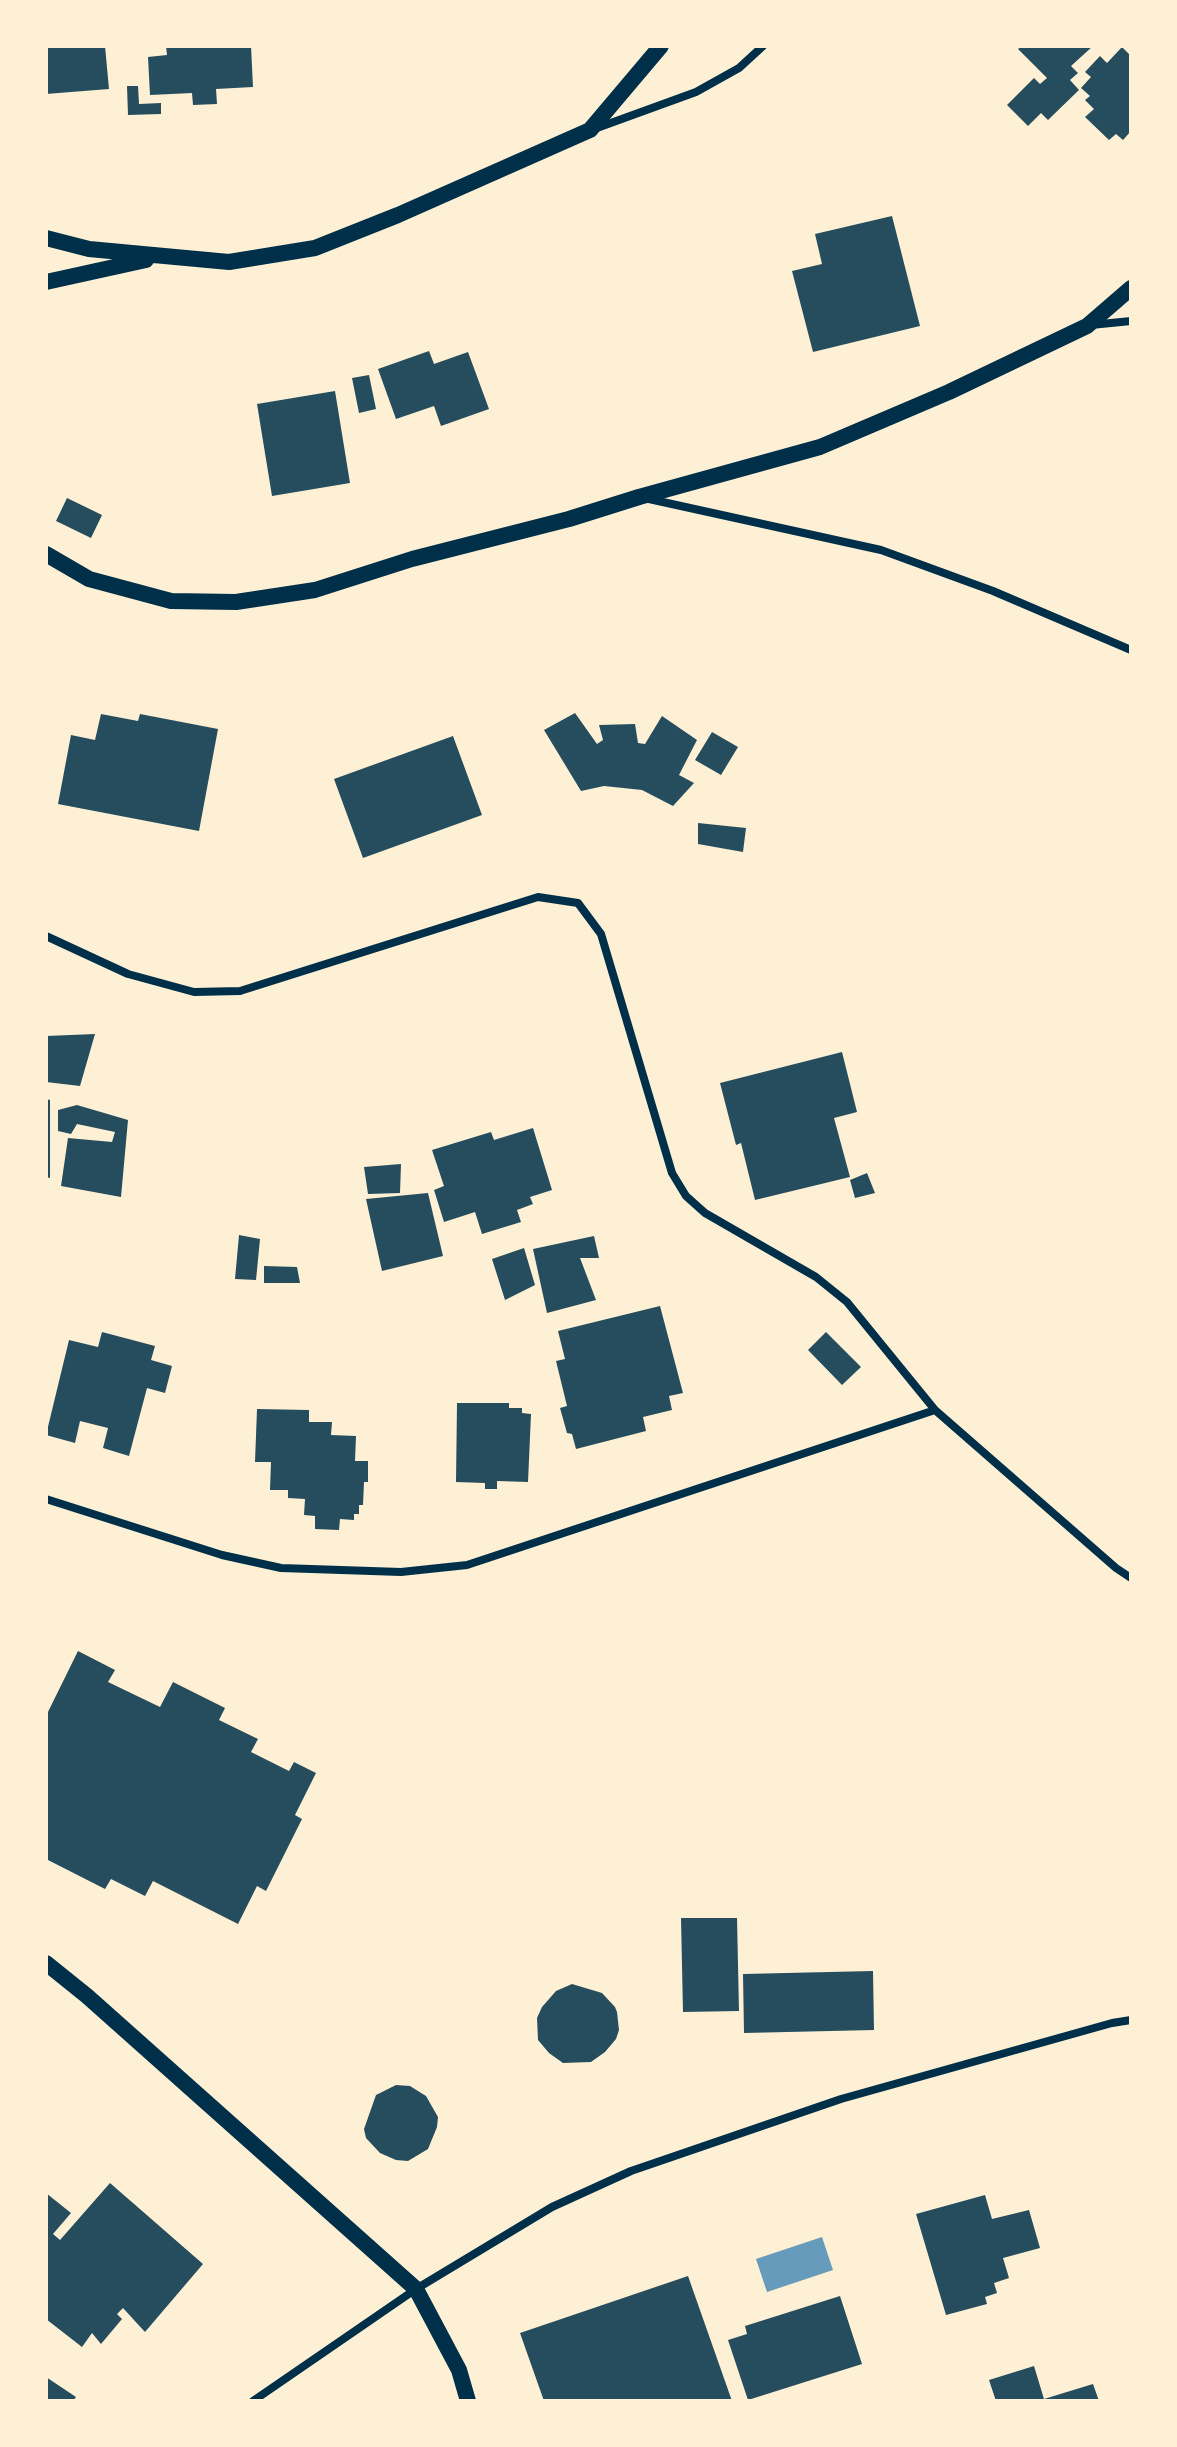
<!DOCTYPE html>
<style>
body{margin:0}
#map{position:relative;width:1177px;height:2447px;overflow:hidden;background:#fdf0d5;font-family:"Nunito Sans",sans-serif}
canvas{display:block}
.frame{position:absolute;inset:0;border:48px solid #fdf0d5;pointer-events:none}
</style>
<div id="map">
<canvas width="1177" height="2447"></canvas>
<div class="frame"></div>
</div>
<script>
const ctx = document.querySelector('canvas').getContext('2d');
ctx.lineJoin = 'round';
function paint(path, color) {
  ctx.fillStyle = color;
  ctx.fill(path, 'evenodd');
}
function shape(rows) {
  const path = new Path2D();
  for (const r of rows) {
    path.moveTo(r[0], r[1]);
    for (let i = 2; i < r.length; i += 2) path.lineTo(r[i], r[i + 1]);
  }
  return path;
}
function stroke(path, color, width, dash) {
  ctx.strokeStyle = color;
  ctx.lineWidth = width;
  ctx.lineCap = dash ? 'butt' : 'round';
  ctx.setLineDash(dash || []);
  ctx.stroke(path);
}
const water = shape([
 [822,2237,833,2270,767,2292,756,2259]
]);
const building = shape([
 [46,46,105,46,109,89,46,94],
 [166,46,251,46,253,87,216,89,217,104,193,105,192,93,150,95,148,57,167,55],
 [1022,46,1093,46,1071,66,1078,73,1070,80,1079,90,1048,120,1041,113,1028,126,1007,105,1034,78,1040,84,1047,78,1018,49],
 [1122,47,1131,56,1131,131,1123,140,1116,134,1109,140,1085,117,1094,109,1085,100,1090,96,1081,88,1091,77,1085,72,1100,56,1107,63],
 [127,86,138,86,139,104,161,103,161,114,128,115],
 [892,216,920,326,813,352,792,271,822,264,815,234],
 [429,351,434,364,468,352,489,409,441,426,434,406,396,419,378,369],
 [369,375,376,409,359,413,352,378],
 [335,391,350,483,272,496,257,404],
 [67,498,102,515,91,538,56,521],
 [575,713,597,744,603,740,599,725,635,724,638,743,645,744,662,716,697,740,679,775,694,783,673,806,642,790,604,786,581,791,544,730],
 [101,714,138,721,140,714,218,729,199,831,58,804,71,735,95,740],
 [712,732,738,747,721,775,695,760],
 [453,736,482,815,363,858,334,779],
 [698,823,746,828,743,852,698,844],
 [95,1034,80,1086,46,1082,46,1036],
 [842,1052,857,1112,834,1118,850,1177,755,1200,741,1143,736,1145,720,1083],
 [46,1099,50,1100,50,1178,46,1177],
 [77,1105,128,1120,121,1197,61,1186,68,1138,112,1142,115,1132,77,1124,71,1134,58,1131,58,1110],
 [533,1128,552,1190,530,1197,533,1204,517,1210,521,1222,482,1234,475,1212,444,1222,434,1190,444,1186,432,1150,491,1132,494,1140],
 [401,1164,400,1193,368,1194,364,1167],
 [867,1173,875,1193,855,1198,850,1180],
 [428,1193,443,1256,382,1271,366,1199],
 [239,1235,260,1239,256,1280,235,1279],
 [594,1236,599,1258,580,1258,596,1300,547,1313,533,1249],
 [524,1248,535,1285,505,1300,492,1259],
 [264,1266,297,1267,300,1283,264,1283],
 [660,1306,683,1393,669,1396,672,1410,643,1417,646,1431,576,1449,572,1434,567,1433,560,1408,567,1406,556,1361,565,1359,558,1331],
 [102,1332,155,1346,151,1360,172,1366,165,1393,147,1388,129,1456,103,1448,108,1428,80,1421,75,1443,46,1435,69,1340,98,1347],
 [826,1332,861,1367,842,1385,808,1350],
 [457,1403,509,1403,509,1408,522,1408,522,1413,531,1414,528,1482,497,1481,497,1489,485,1489,485,1483,456,1482],
 [257,1409,309,1410,309,1422,332,1422,331,1435,356,1436,355,1461,368,1461,368,1482,364,1482,363,1505,359,1505,359,1514,354,1514,354,1520,340,1519,339,1530,315,1529,315,1516,304,1515,305,1499,288,1498,288,1490,270,1490,271,1462,255,1462],
 [78,1651,115,1670,108,1682,160,1707,173,1682,225,1708,219,1720,258,1739,251,1752,289,1771,294,1762,316,1773,295,1815,302,1819,266,1891,257,1886,238,1924,153,1881,145,1896,111,1879,105,1889,46,1859,48,1849,46,1848,46,1716],
 [681,1918,737,1918,739,2011,683,2012],
 [873,1971,874,2030,744,2033,743,1974],
 [572,1984,602,1993,615,2007,617,2012,619,2030,616,2039,605,2052,591,2062,563,2063,549,2053,538,2040,537,2018,542,2007,556,1991],
 [396,2085,410,2086,426,2096,438,2117,437,2127,428,2149,408,2161,396,2160,380,2153,366,2138,364,2129,376,2095],
 [110,2183,203,2264,145,2332,123,2308,117,2314,122,2319,101,2344,92,2333,82,2347,46,2319,46,2193,71,2213,53,2234,60,2240],
 [985,2195,992,2219,1029,2210,1040,2248,1003,2258,1009,2278,994,2283,997,2293,985,2297,987,2304,946,2315,916,2214],
 [688,2276,732,2401,544,2401,520,2333],
 [840,2296,862,2364,748,2400,728,2340,747,2334,745,2326],
 [1034,2366,1044,2399,1093,2384,1099,2401,996,2401,989,2380],
 [46,2377,76,2397,73,2401,46,2401]
]);
const minor = shape([
 [597,128,696,92,739,68,763,46],
 [1091,325,1131,321],
 [649,499,881,550,993,591,1131,650],
 [46,936,128,974,194,992,240,991,538,897,578,903,601,934,672,1173,686,1196,705,1213,816,1277,847,1302,935,1410],
 [46,1499,222,1555,281,1568,401,1572,467,1565,935,1410,1116,1568,1131,1578],
 [253,2401,416,2289,552,2207,631,2171,841,2099,1112,2023,1131,2020]
]);
const secondary = shape([
 [46,238,89,249,229,262,315,248,398,215,590,130,661,46],
 [46,282,146,260],
 [46,554,89,579,171,601,236,602,315,590,412,559,569,519,639,497,820,447,949,392,1087,326,1131,288],
 [46,1963,87,1996,416,2289,459,2370,468,2401]
]);
paint(water, '#669bbc');
paint(building, '#264d5e');
stroke(minor, '#003049', 8);
stroke(secondary, '#003049', 16);
</script>
